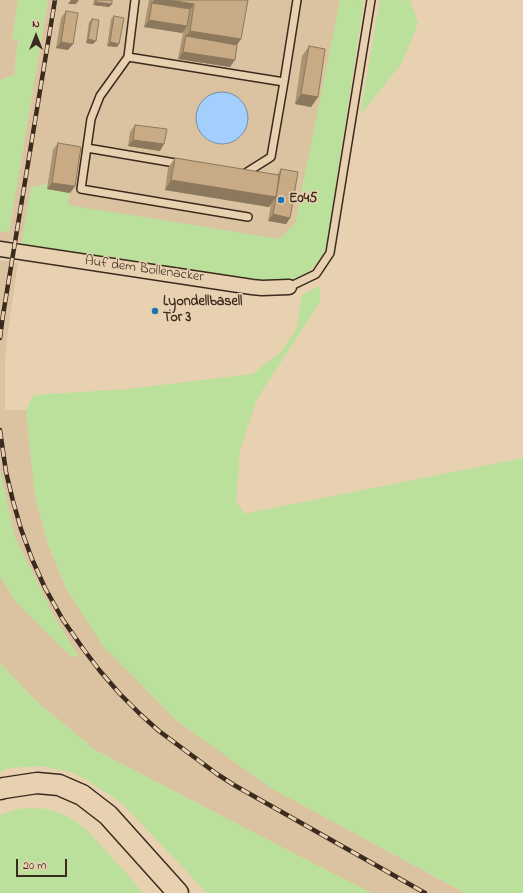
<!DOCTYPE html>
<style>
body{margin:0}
#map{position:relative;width:523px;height:893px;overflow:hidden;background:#e8d1b1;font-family:"Indie Flower",sans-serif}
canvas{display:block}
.north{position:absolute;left:16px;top:16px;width:40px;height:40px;-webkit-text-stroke:3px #e8d1b1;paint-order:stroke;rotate:0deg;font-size:11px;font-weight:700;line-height:16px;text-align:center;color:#3b2a1e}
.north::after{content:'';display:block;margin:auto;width:14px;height:18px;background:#3b2a1e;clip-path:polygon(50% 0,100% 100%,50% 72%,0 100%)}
.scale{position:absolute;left:16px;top:859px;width:51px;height:18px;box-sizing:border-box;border:2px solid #3b2a1e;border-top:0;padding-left:5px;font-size:12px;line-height:14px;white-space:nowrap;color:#3b2a1e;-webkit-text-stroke:3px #e8d1b1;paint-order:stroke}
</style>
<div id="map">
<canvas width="523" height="893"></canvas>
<div class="north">N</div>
<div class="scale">20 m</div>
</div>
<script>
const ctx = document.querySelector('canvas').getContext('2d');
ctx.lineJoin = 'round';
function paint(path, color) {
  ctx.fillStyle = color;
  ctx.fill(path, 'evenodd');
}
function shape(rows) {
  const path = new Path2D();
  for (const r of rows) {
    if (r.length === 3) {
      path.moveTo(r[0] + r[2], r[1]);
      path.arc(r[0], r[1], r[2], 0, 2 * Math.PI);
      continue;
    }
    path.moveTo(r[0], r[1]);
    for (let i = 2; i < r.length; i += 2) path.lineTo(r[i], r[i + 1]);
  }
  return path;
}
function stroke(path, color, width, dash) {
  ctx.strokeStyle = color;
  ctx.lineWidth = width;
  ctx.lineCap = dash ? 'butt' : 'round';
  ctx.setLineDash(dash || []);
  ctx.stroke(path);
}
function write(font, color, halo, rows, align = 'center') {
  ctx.font = font + ' "Indie Flower",sans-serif';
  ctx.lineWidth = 3;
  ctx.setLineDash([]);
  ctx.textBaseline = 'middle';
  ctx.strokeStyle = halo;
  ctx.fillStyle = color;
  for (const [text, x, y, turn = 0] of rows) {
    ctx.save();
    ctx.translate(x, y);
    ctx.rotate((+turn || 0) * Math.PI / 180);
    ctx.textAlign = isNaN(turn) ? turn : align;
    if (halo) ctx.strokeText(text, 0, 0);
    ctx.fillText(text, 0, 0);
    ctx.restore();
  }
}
const built = shape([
 [0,0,18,0,12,40,18,39,14,75,0,80],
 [48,0,361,0,321,241,22,242,9,240,8,243,0,242,0,126,9,232],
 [0,260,18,263,8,330,5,363,5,410,26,410,35,496,48,544,66,588,271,788,465,893,372,893,328,871,95,750,37,702,0,663]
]);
const green = shape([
 [18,0,48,0,9,232,0,231,0,80,14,75,18,39,12,41],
 [340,0,358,0,364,1,327,242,322,258,307,274,291,280,265,282,250,281,21,245,31,187,48,184,47,189,70,193,68,205,280,239,295,223],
 [380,0,410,0,418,23,402,63,360,115],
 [320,286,320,302,257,399,240,450,236,501,244,514,523,458,523,893,465,893,271,788,177,721,102,645,66,588,48,544,35,496,26,410,34,395,128,389,252,374,279,354,297,328,302,295],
 [0,470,15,537,53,614,79,657,71,656,56,642,16,602,0,576],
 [0,663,37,702,95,750,328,871,372,893,207,893,121,802,75,773,41,766,9,768,0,772],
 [31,808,48,809,65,815,78,823,89,832,128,875,143,893,0,893,0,815,17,809]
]);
const water = shape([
 [222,118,26]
]);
const lane = shape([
 [135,0,128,57,100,96,91,119,81,189,248,217],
 [128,57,284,82,297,0],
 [87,148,181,164],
 [243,174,244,174,271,157,284,82],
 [289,287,316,274,330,253,371,0]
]);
const street = shape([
 [0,249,252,287,262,288,289,287]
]);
const secondary = shape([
 [0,789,4,788,37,783,59,785,82,795,108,815,178,893]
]);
const rail = shape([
 [0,338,3,315,55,0],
 [0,430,6,472,13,501,21,529,32,559,45,588,63,620,84,650,100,671,120,694,140,714,159,731,217,774,234,785,425,893]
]);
const wall = shape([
 [94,0,112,0,109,7,93,5],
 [149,0,248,0,237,45,230,67,178,59,183,33,144,27],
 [66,11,73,44,68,50,56,48,61,18],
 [114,16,117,47,107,46,111,19],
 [92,19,93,44,86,43,89,22],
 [309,46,318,97,311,107,295,104,302,56],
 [135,125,160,151,128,146,130,132],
 [58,143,75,186,70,193,47,189,53,150],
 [175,158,277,175,281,169,290,218,286,224,268,221,271,204,269,207,165,190,168,168]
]);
const shadedWall = shape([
 [71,0,78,1,76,4,68,4],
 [154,0,169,0,194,4,185,16,152,4],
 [96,2,112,4,109,7,93,5],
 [149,20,187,26,182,33,144,27],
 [190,31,241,39,233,51,186,36],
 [88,39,96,41,93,44,86,43],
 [61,42,73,44,68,50,56,48],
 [110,42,119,44,117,47,107,46],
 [183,52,235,60,230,67,178,59],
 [301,94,318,97,311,107,295,104],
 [133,140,164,144,160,151,128,146],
 [171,180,276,197,269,207,165,190],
 [52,183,75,186,70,193,47,189],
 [273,214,290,218,286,224,268,221]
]);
const building = shape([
 [71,0,78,0,78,1,71,0],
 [96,0,112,0,112,4,96,2,96,0],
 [169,0,248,0,241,39,190,31,194,4,169,0],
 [152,3,190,9,187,26,149,20,152,3],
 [66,11,78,13,73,44,61,42,66,11],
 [114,16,124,18,119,44,110,42,114,16],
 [92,19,99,20,96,41,88,39,92,19],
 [186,36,237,45,235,60,183,52,186,36],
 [309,46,325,49,318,97,301,94,309,46],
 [135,125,167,129,164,144,133,140,135,125],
 [58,143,81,147,75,186,52,183,58,143],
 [175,158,279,175,276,197,171,180,175,158],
 [281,169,298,172,290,218,273,214,281,169]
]);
const markers = [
 [281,200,4,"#1f6fb2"],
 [155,311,4,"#1f6fb2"]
];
const poiNames = [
 ["E045",289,200],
 ["Lyondellbasell",163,303],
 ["Tor 3",163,319]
];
const streetNames = [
 ["Auf dem Bollenacker",144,270,8]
];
paint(built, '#dbc3a1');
paint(green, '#bae09b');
paint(water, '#a2cffd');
stroke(water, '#798da4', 1);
stroke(lane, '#3b2a1e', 10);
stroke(street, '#3b2a1e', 17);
stroke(secondary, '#3b2a1e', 23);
stroke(lane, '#e8d1b1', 7);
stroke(street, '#e8d1b1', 14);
stroke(secondary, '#e8d1b1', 20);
stroke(rail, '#3b2a1e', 4.5);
stroke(rail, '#e8d1b1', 3, [9]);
paint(wall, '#ac9372');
paint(shadedWall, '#8c785d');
paint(building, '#c8ab85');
stroke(building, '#8c785d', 1);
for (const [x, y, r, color] of markers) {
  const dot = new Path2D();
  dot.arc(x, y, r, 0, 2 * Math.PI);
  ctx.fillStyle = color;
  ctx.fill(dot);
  stroke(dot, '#e8d1b1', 1.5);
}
write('bold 14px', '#3b2a1e', '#e8d1b1', poiNames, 'left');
write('14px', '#3b2a1e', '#e8d1b1', streetNames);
</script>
